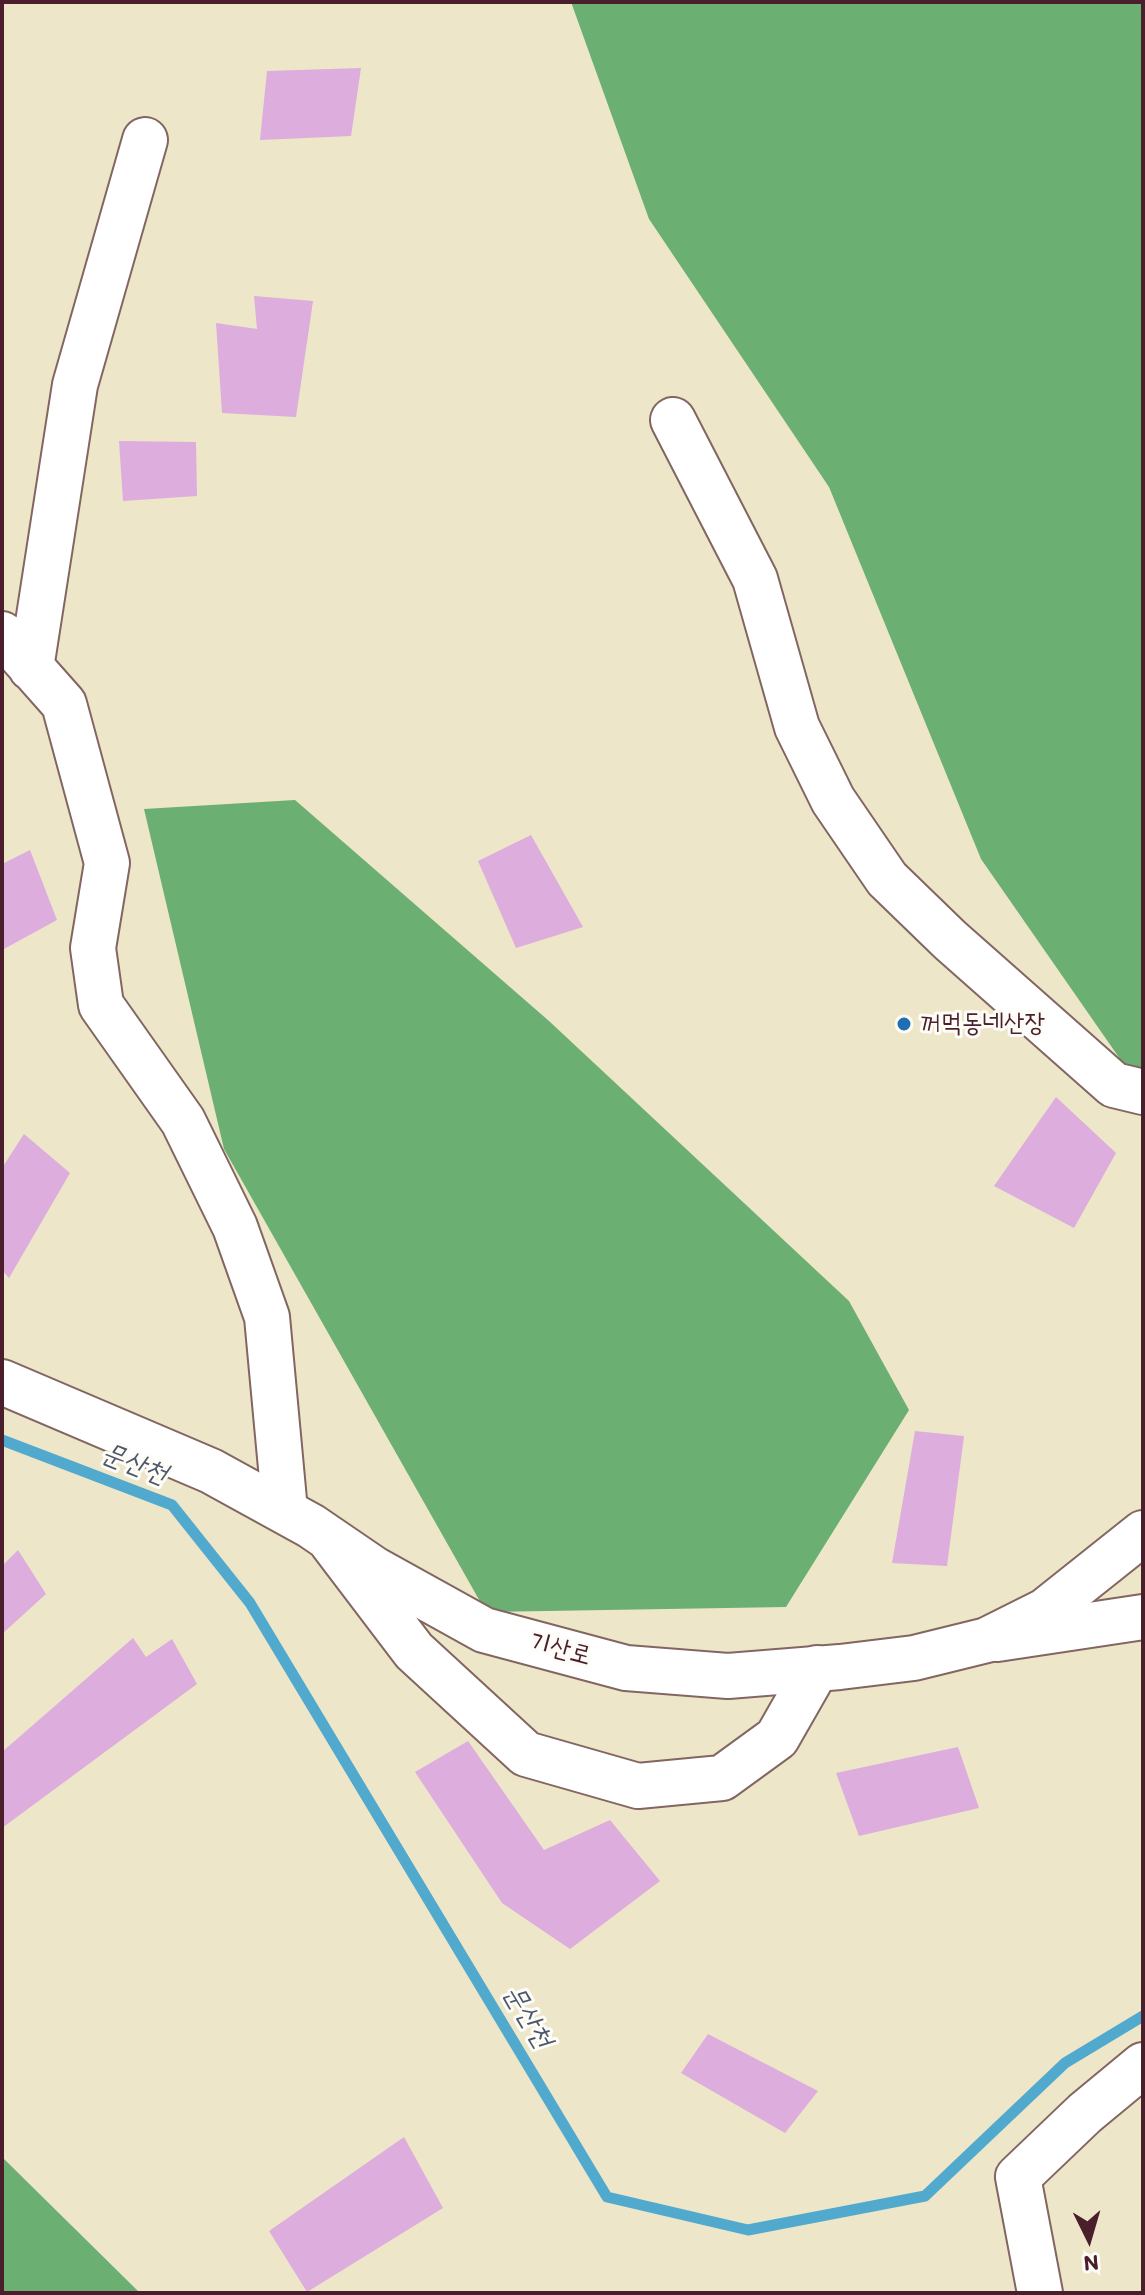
<!DOCTYPE html>
<meta charset="utf-8">
<style>
body{margin:0}
#map{position:relative;width:1145px;height:2295px;overflow:hidden;background:#ede6c8;font-family:Itim,sans-serif}
canvas{display:block}
.frame{position:absolute;inset:0;border:4px solid #4a1f2b;pointer-events:none}
.north{position:absolute;left:1049px;top:2199px;width:80px;height:80px;-webkit-text-stroke:6px #fdfcf7;paint-order:stroke;rotate:175deg;font-size:22px;font-weight:700;line-height:32px;text-align:center;color:#4a1f2b}
.north::after{content:'';display:block;margin:auto;width:28px;height:36px;background:#4a1f2b;clip-path:polygon(50% 0,100% 100%,50% 72%,0 100%)}
</style>
<div id="map">
<canvas width="1145" height="2295"></canvas>
<div class="frame"></div>
<div class="north">N</div>
</div>
<script>
const ctx = document.querySelector('canvas').getContext('2d');
ctx.lineJoin = 'round';
function paint(path, color) {
  ctx.fillStyle = color;
  ctx.fill(path, 'evenodd');
}
function shape(rows) {
  const path = new Path2D();
  for (const r of rows) {
    path.moveTo(r[0], r[1]);
    for (let i = 2; i < r.length; i += 2) path.lineTo(r[i], r[i + 1]);
  }
  return path;
}
function stroke(path, color, width, dash) {
  ctx.strokeStyle = color;
  ctx.lineWidth = width;
  ctx.lineCap = dash ? 'butt' : 'round';
  ctx.setLineDash(dash || []);
  ctx.stroke(path);
}
function write(font, color, halo, rows, align = 'center') {
  ctx.font = font + ' Itim,"Poor Story",sans-serif';
  ctx.lineWidth = 6;
  ctx.setLineDash([]);
  ctx.textBaseline = 'middle';
  ctx.strokeStyle = halo;
  ctx.fillStyle = color;
  for (const [text, x, y, turn = 0] of rows) {
    ctx.save();
    ctx.translate(x, y);
    ctx.rotate((+turn || 0) * Math.PI / 180);
    ctx.textAlign = isNaN(turn) ? turn : align;
    if (halo) ctx.strokeText(text, 0, 0);
    ctx.fillText(text, 0, 0);
    ctx.restore();
  }
}
const forest = shape([
 [571,2,1143,2,1143,1092,981,859,829,487,649,219],
 [295,800,549,1021,849,1301,909,1410,786,1607,486,1612,224,1149,144,809],
 [2,2158,3,2158,140,2293,2,2293]
]);
const stream = shape([
 [2,1440,172,1505,250,1603,607,2197,748,2230,925,2196,1065,2063,1143,2016]
]);
const building = shape([
 [361,68,351,136,260,140,267,71],
 [254,296,313,301,296,417,222,413,216,323,257,329],
 [119,441,196,442,197,496,123,501],
 [531,835,583,927,516,948,478,861],
 [30,850,57,920,2,950,2,864],
 [1056,1097,1116,1153,1074,1228,994,1186],
 [24,1134,70,1173,9,1278,2,1270,2,1168],
 [915,1431,964,1436,947,1566,892,1563],
 [18,1550,46,1594,2,1634,2,1566],
 [133,1638,146,1657,172,1639,197,1684,2,1828,2,1752],
 [468,1741,544,1850,610,1820,660,1881,570,1949,502,1903,415,1772],
 [958,1747,979,1808,859,1836,836,1773],
 [708,2034,818,2091,785,2133,681,2073],
 [404,2137,443,2208,307,2292,269,2231]
]);
const minor = shape([
 [673,420,755,579,797,727,833,800,887,879,950,940,1114,1085,1143,1092],
 [2,634,64,704,107,863,93,948,101,1005,183,1121,235,1227,267,1317,285,1511],
 [31,668,75,385,145,140],
 [332,1543,414,1651,526,1754,638,1786,722,1778,777,1738,817,1668],
 [997,1639,1143,1617],
 [1040,2293,1018,2177,1085,2113,1143,2065]
]);
const major = shape([
 [2,1382,211,1471,311,1526,374,1569,484,1630,626,1668,728,1676,840,1667,914,1658,987,1640,1045,1611,1143,1533]
]);
const markers = [
 [904,1024,8,"#1f6fb2"]
];
const poiNames = [
 ["꺼먹동네산장",920,1024]
];
const streetNames = [
 ["기산로",560,1650,15]
];
const waterNames = [
 ["문산천",134,1465,21],
 ["문산천",527,2017,59]
];
paint(forest, '#6caf72');
stroke(stream, '#51aace', 11);
paint(building, '#dcaddd');
stroke(minor, '#836562', 48);
stroke(major, '#836562', 48);
stroke(minor, '#fff', 44);
stroke(major, '#fff', 44);
for (const [x, y, r, color] of markers) {
  const dot = new Path2D();
  dot.arc(x, y, r, 0, 2 * Math.PI);
  ctx.fillStyle = color;
  ctx.fill(dot);
  stroke(dot, '#fdfcf7', 3);
}
write('26px', '#4a1f2b', '#fdfcf7', poiNames, 'left');
write('26px', '#4a1f2b', '#fdfcf7', streetNames);
write('italic 28px', '#4d576c', '#fdfcf7', waterNames);
</script>
